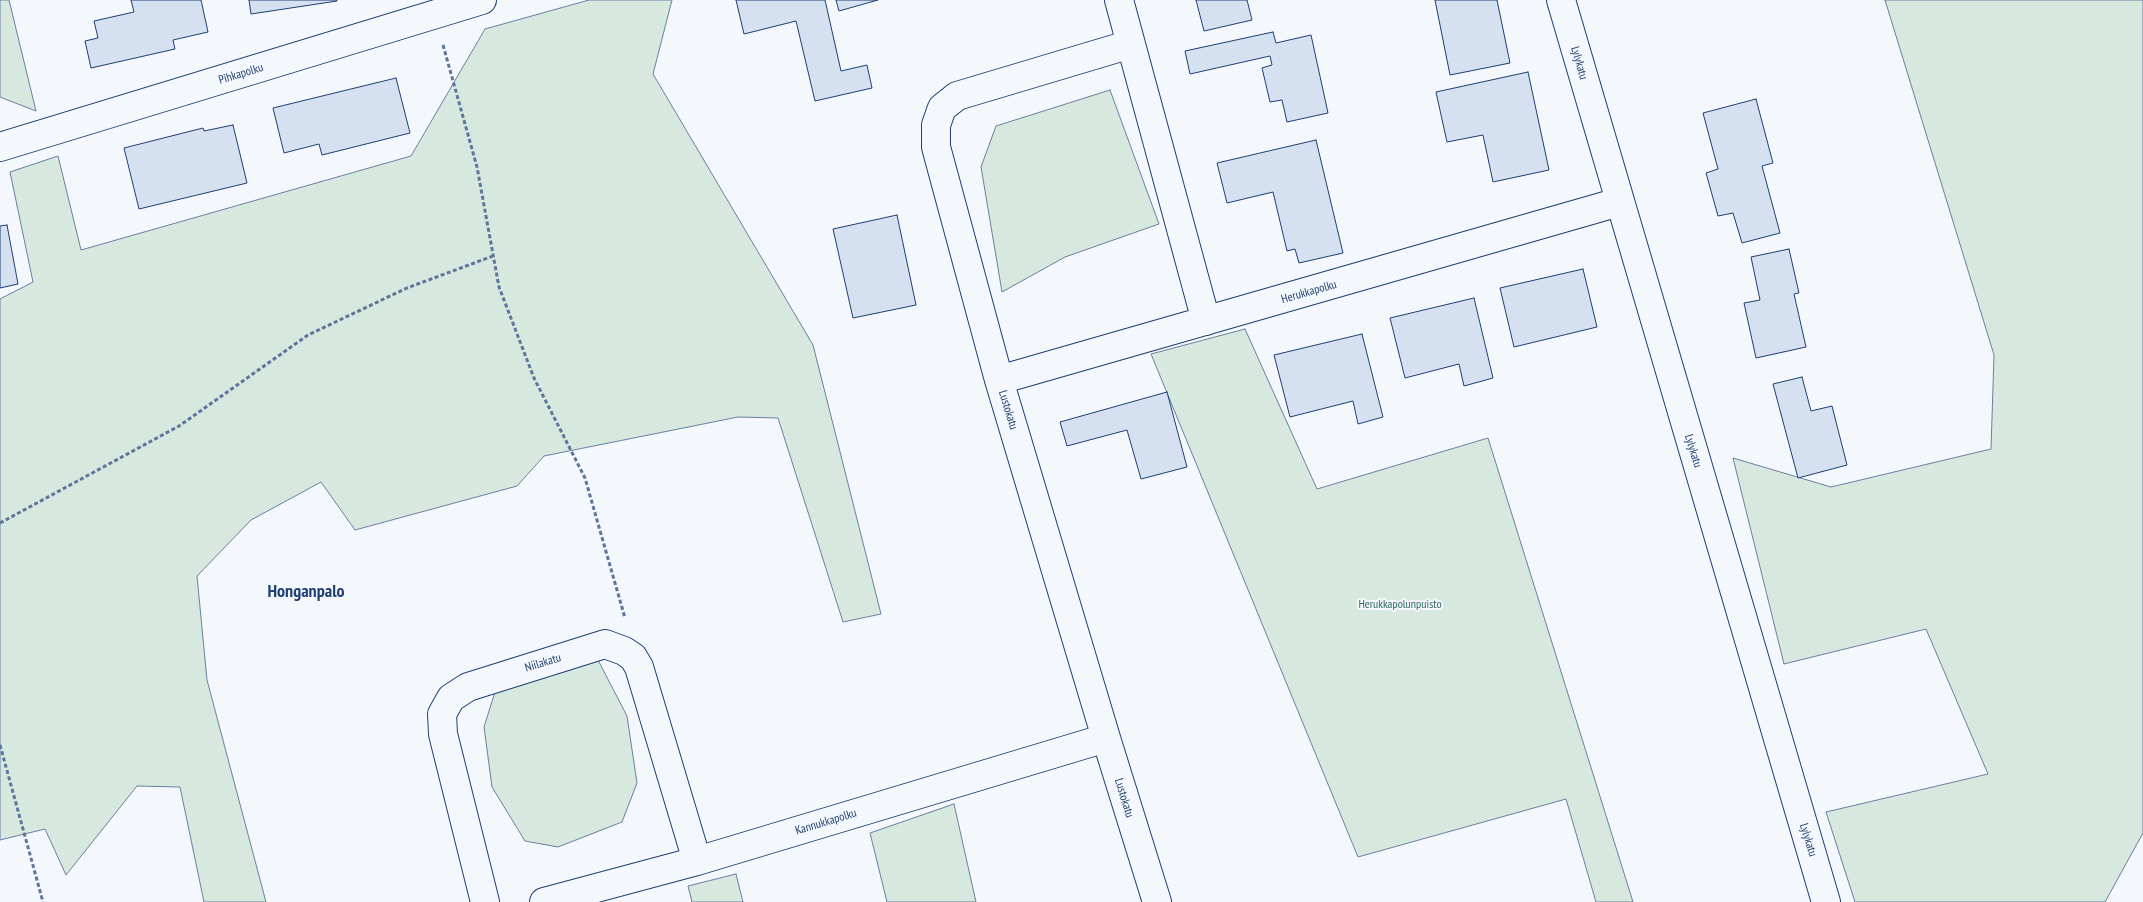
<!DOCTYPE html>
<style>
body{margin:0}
canvas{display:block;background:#f4f7fb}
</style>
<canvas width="2143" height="902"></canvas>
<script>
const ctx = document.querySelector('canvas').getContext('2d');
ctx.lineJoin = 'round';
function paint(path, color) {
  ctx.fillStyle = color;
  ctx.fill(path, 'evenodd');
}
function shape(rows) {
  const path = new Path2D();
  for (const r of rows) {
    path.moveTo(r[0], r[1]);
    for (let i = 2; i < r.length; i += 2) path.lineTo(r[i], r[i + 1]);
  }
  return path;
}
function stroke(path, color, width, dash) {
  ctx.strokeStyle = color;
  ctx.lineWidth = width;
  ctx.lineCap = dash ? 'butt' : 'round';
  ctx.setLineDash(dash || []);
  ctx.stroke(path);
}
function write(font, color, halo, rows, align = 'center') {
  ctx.font = font + ' "PT Sans Narrow",sans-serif';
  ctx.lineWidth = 4;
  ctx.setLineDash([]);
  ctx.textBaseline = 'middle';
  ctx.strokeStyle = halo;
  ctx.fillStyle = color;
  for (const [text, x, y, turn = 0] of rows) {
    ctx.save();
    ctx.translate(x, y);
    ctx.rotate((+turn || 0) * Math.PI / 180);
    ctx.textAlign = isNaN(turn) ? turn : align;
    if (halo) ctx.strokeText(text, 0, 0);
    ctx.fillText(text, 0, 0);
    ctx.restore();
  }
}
const green = shape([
 [0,0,9,0,36,111,0,97,0,0],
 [589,0,672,0,653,74,813,345,881,614,843,622,778,418,738,417,544,456,517,486,355,530,321,482,251,520,197,576,207,680,266,902,204,902,180,787,137,786,66,875,45,829,0,840,0,299,33,282,10,172,58,156,81,250,411,156,485,29,589,0],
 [1885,0,2143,0,2143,833,2105,902,1855,902,1826,812,1988,774,1926,629,1784,664,1733,458,1831,487,1991,449,1994,355,1885,0],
 [1110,90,1159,224,1065,257,1002,292,981,167,996,126,1110,90],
 [1245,329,1317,489,1488,438,1633,902,1596,902,1566,799,1358,857,1151,354,1245,329],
 [598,660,627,716,637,783,622,822,558,847,525,841,492,787,484,727,495,692,598,660],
 [954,804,976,902,887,902,870,833,954,804],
 [736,874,743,902,692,902,688,886,736,874]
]);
const building = shape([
 [131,0,201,0,208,32,173,40,175,49,91,68,85,41,98,38,94,21,134,12,131,0],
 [249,0,337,0,337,1,251,14,249,0],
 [736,0,825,0,841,71,867,65,872,88,815,101,796,21,744,34,736,0],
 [836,0,878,0,839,11,836,0],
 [1196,0,1247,0,1252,20,1204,31,1196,0],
 [1435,0,1497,0,1510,63,1450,75,1435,0],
 [1273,32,1276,43,1311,35,1328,113,1287,122,1282,100,1270,102,1262,68,1272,65,1270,56,1190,74,1185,51,1273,32],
 [1528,72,1549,170,1493,182,1483,135,1447,142,1436,92,1528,72],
 [396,78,410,133,322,155,319,144,284,153,273,108,396,78],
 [1756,99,1773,163,1762,166,1780,233,1742,243,1733,213,1718,216,1706,173,1718,169,1703,113,1756,99],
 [233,125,247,183,139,209,124,148,203,128,204,131,233,125],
 [1316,140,1343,253,1299,263,1295,249,1287,251,1273,192,1227,203,1217,163,1316,140],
 [897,215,916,305,853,318,833,229,897,215],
 [7,225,18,284,0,288,0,226,7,225],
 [1789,249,1799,293,1794,294,1806,347,1756,358,1744,303,1760,300,1751,257,1789,249],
 [1583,269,1597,327,1514,347,1500,288,1583,269],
 [1474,298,1493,378,1464,386,1459,364,1405,378,1390,318,1474,298],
 [1362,334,1383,417,1358,424,1353,401,1290,417,1274,355,1362,334],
 [1802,377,1811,411,1832,406,1847,465,1798,478,1773,384,1802,377],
 [1167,392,1187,467,1141,479,1127,430,1067,446,1060,422,1167,392]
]);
const path = shape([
 [443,45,477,167,499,287,534,378,585,478,625,618],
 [0,523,179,426,308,335,407,288,493,256],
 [0,745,43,902]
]);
const minor = shape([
 [1119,0,1206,321],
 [1561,0,1826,902],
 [1131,44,957,96,942,108,936,125,936,147,999,380,1106,738,1157,902],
 [0,147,482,0],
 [999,380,1619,202],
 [485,902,443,734,442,714,451,698,468,687,605,644,624,651,633,657,639,667,697,861],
 [544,902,697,861,1106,738]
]);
const streetNames = [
 ["Lylykatu",1579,63,74],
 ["Pihkapolku",241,74,-17],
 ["Herukkapolku",1309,292,-16],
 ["Lustokatu",1008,410,73],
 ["Lylykatu",1693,451,73],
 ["Niilakatu",543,663,-17],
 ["Lustokatu",1124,798,73],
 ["Kannukkapolku",826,822,-17],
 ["Lylykatu",1808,840,73]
];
const parkNames = [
 ["Herukkapolunpuisto",1400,605]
];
const districtNames = [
 ["Honganpalo",306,592]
];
paint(green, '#d7e8df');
stroke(green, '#687fa3', 1);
paint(building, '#d5e0f0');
stroke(building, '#1d3f73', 1);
stroke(minor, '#1d3f73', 30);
stroke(path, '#5e769c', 3, [4, 2.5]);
stroke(minor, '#f4f7fb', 28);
write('12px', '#1d3f73', '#f4f7fb', streetNames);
write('12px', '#2c6c60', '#f4f7fb', parkNames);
write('bold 18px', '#1d3f73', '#f4f7fb', districtNames);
</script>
